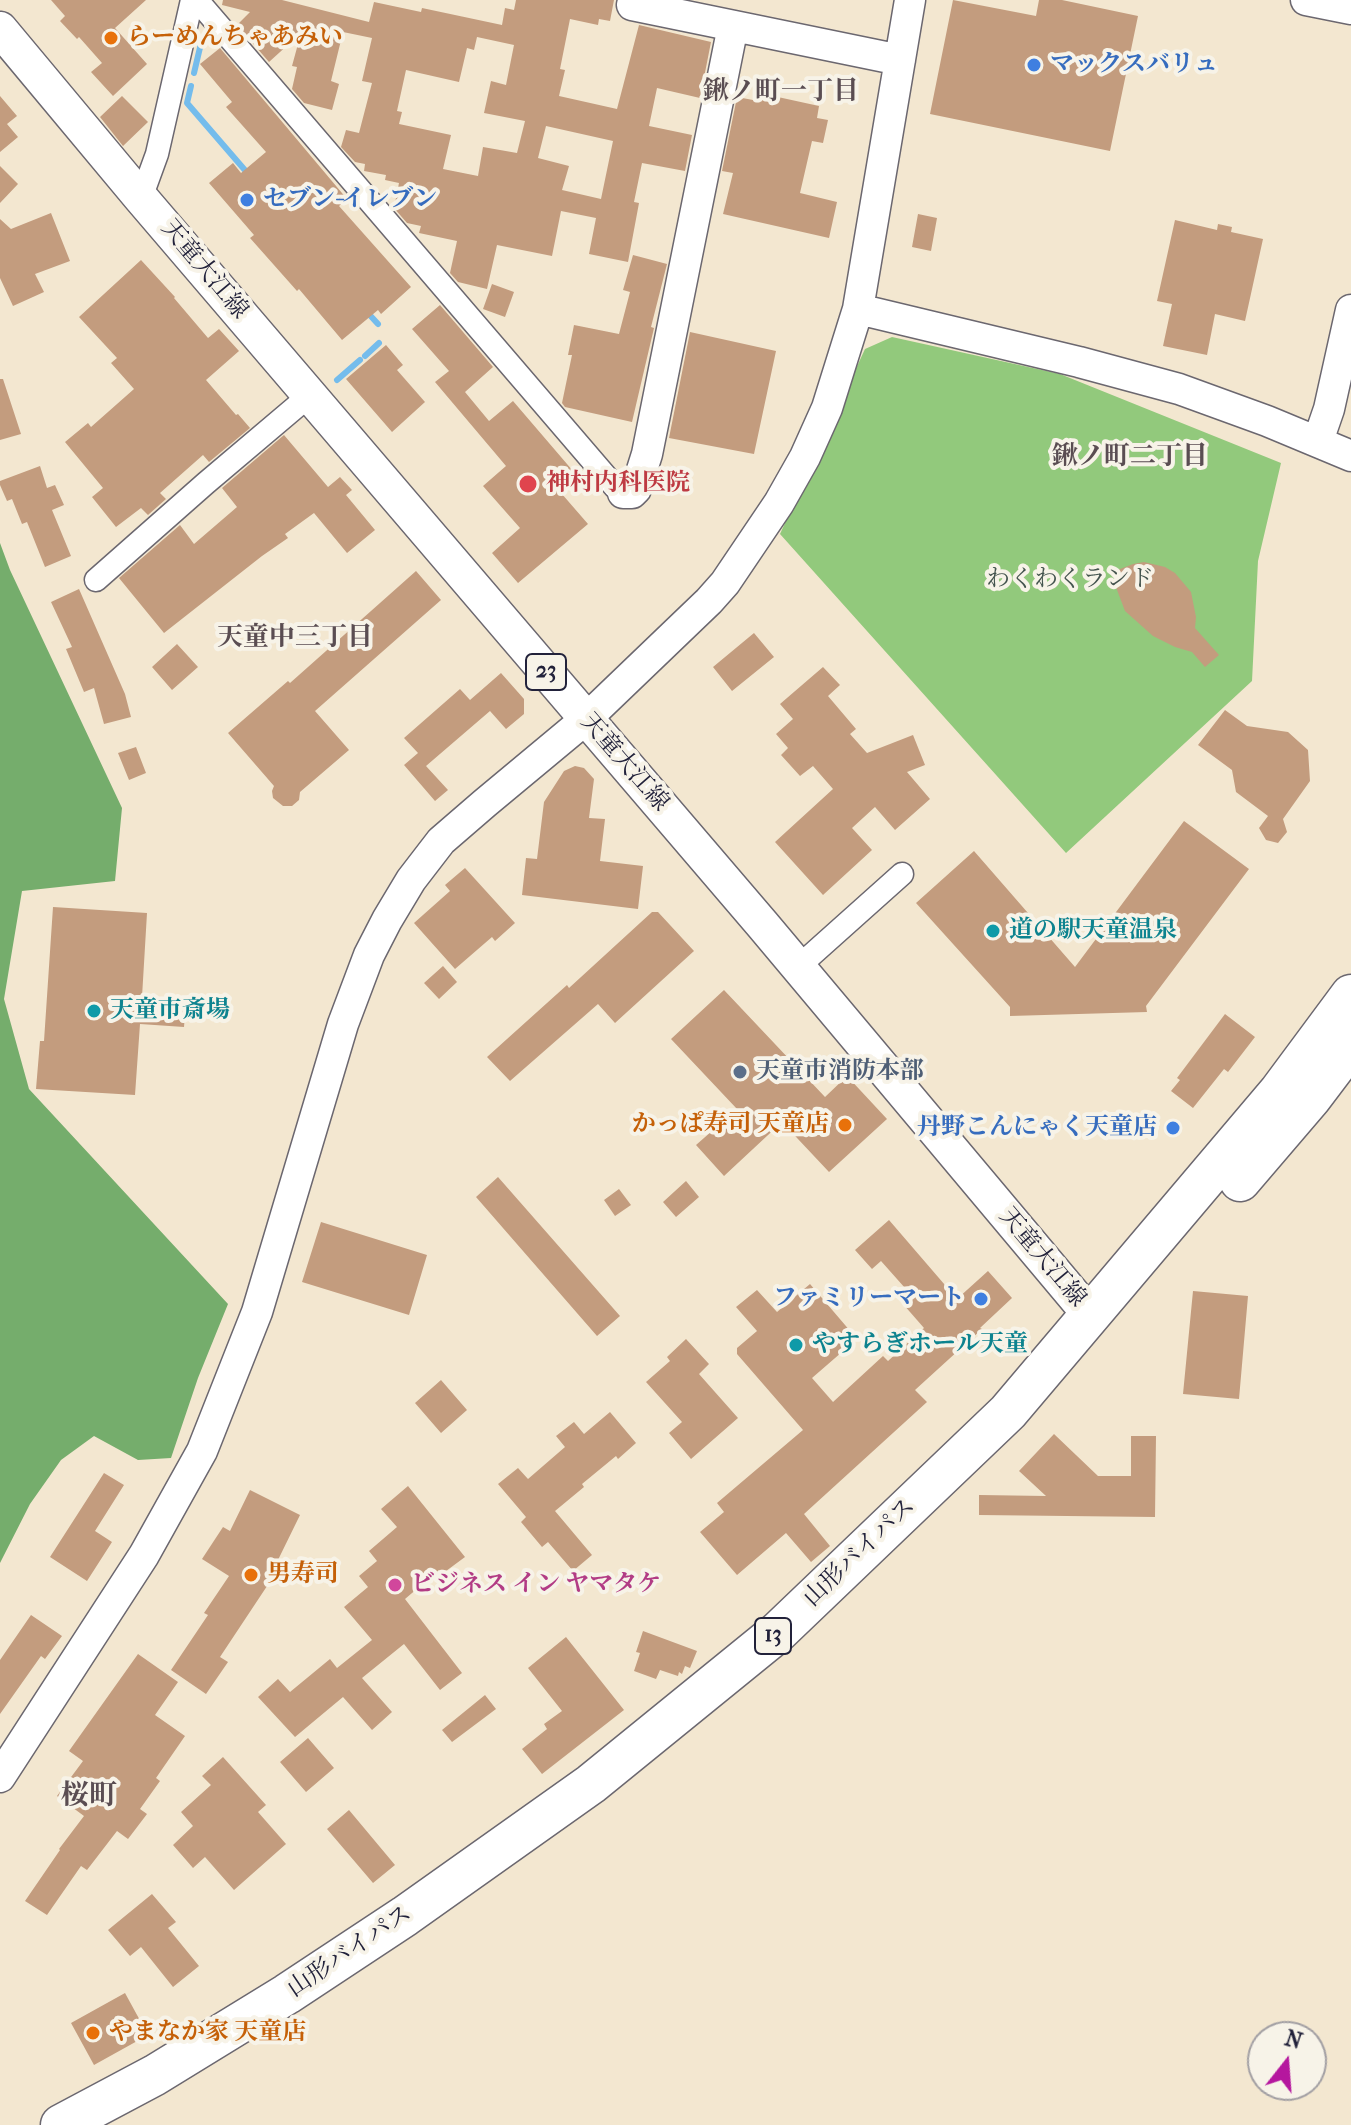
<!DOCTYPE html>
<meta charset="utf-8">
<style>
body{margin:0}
#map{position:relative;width:1351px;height:2125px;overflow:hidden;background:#f3e7d0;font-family:"IM FELL French Canon",serif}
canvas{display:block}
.north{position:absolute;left:1247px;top:2021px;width:80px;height:80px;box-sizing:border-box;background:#f7f3e8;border:2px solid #a29fa3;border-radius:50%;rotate:17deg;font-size:22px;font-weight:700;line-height:32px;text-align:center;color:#22223b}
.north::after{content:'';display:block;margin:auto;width:28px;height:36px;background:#b5179e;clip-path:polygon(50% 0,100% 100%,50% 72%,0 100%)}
</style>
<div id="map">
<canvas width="1351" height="2125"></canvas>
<div class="north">N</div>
</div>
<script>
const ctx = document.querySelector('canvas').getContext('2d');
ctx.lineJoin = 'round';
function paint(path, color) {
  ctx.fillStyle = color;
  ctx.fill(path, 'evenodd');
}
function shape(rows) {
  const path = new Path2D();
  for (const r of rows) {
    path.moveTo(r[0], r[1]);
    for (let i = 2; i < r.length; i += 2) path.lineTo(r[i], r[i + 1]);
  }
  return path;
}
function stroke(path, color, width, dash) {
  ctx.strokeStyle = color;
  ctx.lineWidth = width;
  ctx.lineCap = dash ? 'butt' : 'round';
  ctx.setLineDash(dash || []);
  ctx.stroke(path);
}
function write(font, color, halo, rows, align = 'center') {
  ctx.font = font + ' "IM FELL French Canon","Noto Serif JP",serif';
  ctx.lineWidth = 8;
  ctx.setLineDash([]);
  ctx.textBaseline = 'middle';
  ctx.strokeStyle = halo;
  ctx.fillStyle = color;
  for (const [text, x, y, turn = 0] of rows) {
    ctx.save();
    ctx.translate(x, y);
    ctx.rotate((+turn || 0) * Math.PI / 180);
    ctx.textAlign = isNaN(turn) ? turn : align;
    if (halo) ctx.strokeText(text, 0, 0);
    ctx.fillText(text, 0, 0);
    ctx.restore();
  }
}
const green = shape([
 [892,337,1060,374,1281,463,1258,561,1252,681,1066,853,780,534,865,349]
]);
const forest = shape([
 [0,543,10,570,122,808,115,881,22,891,4,999,29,1089,228,1304,198,1378,171,1458,138,1460,94,1436,61,1460,30,1504,0,1563]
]);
const stream = shape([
 [194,73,202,39],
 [191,86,187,103,250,176],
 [367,312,378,324],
 [365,356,379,343],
 [337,380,360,360]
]);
const building = shape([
 [51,0,146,0,115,28,147,64,113,96,91,72,102,63,79,37,77,39,60,21,65,16],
 [223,0,282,0,369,22,374,2,421,12,422,8,502,25,505,8,514,10,516,0,614,0,610,21,599,19,598,25,570,19,560,69,565,70,559,96,617,109,639,25,711,42,700,98,657,88,649,126,692,135,685,171,642,163,634,202,639,203,628,262,589,254,596,218,561,211,552,256,497,245,487,289,458,282,450,273,457,241,419,233,421,226,407,223,394,208,399,183,385,180,386,175,364,171,365,164,355,162,341,147,346,130,359,133,372,83,362,81,372,38,343,32,331,81,339,84,332,110,304,103,292,89,297,67,292,66,301,33,269,62,237,25,250,12,222,5],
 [477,37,514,45,506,85,491,81,484,113,525,121,517,153,483,147,478,176,443,169,451,135,399,124,402,112,397,111,406,70,459,82,467,48,474,50],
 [546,126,613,141,601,199,562,190,569,166,538,158],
 [953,0,1036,16,1039,0,1062,0,1138,16,1110,151,930,114],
 [220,48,347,199,339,206,411,287,381,314,378,310,342,340,299,289,297,291,250,238,254,235,209,183,233,163,241,173,266,152,226,107,232,102,200,64],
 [755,92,819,106,817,118,828,120,823,143,812,141,800,193,837,202,829,238,723,214,733,173,722,171,737,97,753,100],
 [0,96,17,116,7,124,18,137,0,152],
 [122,96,148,122,123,146,100,117],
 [0,166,18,184,0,203],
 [51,213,70,261,35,274,44,292,13,306,0,278,0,219,11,229],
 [918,214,937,218,931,251,912,247],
 [1175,220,1217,230,1218,224,1232,227,1231,232,1263,239,1245,321,1215,314,1207,355,1163,346,1172,304,1157,301],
 [633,255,667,264,651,327,654,328,632,422,565,407,562,403,572,355,568,355,574,325,619,334,630,292,623,290],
 [141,260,175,297,174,298,208,338,219,329,239,351,206,380,236,415,238,414,250,428,209,462,203,455,160,493,166,499,148,515,141,508,116,527,92,497,103,488,65,442,88,423,91,427,134,389,111,363,117,358,79,317],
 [492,284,514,292,505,317,483,309],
 [440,305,493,367,465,392,489,421,513,401,573,471,555,486,588,524,518,583,492,553,520,528,483,486,506,466,435,382,449,371,412,329],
 [690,332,776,351,754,454,669,438],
 [386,345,403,365,397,370,425,402,392,432,346,379],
 [0,379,3,379,21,434,0,440],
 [284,435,328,487,340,477,352,490,346,495,375,530,347,553,314,513,285,534,288,538,262,556,164,633,119,578,180,525,194,544,237,507,222,488],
 [40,466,47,488,55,485,64,505,52,510,71,556,45,567,27,522,22,524,12,499,7,501,0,485,0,481],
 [1144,562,1165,567,1175,573,1191,592,1196,617,1195,628,1219,655,1205,667,1192,652,1175,647,1153,636,1125,611,1114,582,1115,571,1133,564],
 [416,571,441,600,315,711,349,750,300,792,299,800,292,806,283,806,273,798,272,791,274,786,228,733,288,681,290,683],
 [79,589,125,694,131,717,104,724,94,688,84,692,66,649,72,647,51,602],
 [754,633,774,657,732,691,713,667],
 [177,644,198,667,172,690,152,667],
 [823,667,840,685,828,696,856,729,850,734,867,753,913,735,925,765,907,772,930,799,895,830,875,807,852,828,872,850,823,895,775,842,833,789,813,766,800,776,781,755,788,748,776,734,793,719,780,704],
 [501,673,524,699,524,714,506,729,490,711,426,766,448,790,435,801,404,765,418,753,404,738,460,689,470,700],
 [1225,710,1247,726,1288,732,1308,750,1310,781,1283,819,1287,832,1278,843,1266,840,1259,828,1268,816,1236,792,1232,770,1198,745],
 [136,747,146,773,129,780,118,753],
 [575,766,584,768,594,779,589,818,605,819,600,861,643,866,638,909,522,895,526,858,537,859,544,802,564,771],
 [1184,821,1249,869,1146,1006,1147,1012,1010,1016,1010,1007,916,903,974,851,1075,967],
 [465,868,515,923,495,941,492,937,455,969,414,923,450,891,445,885],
 [53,907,147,913,142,997,186,1000,184,1027,140,1024,135,1095,36,1089,40,1041,44,1041],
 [652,912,658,912,694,951,615,1023,598,1004,510,1081,487,1057,567,985,569,988],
 [443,966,457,982,439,999,424,983],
 [724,990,825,1097,847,1076,887,1119,829,1172,782,1122,724,1176,696,1145,737,1109,671,1039],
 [1225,1014,1255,1037,1228,1072,1224,1069,1193,1108,1171,1091,1180,1080,1177,1078],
 [498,1177,620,1316,597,1336,476,1197],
 [686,1181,699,1197,676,1217,663,1202],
 [619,1189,631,1205,615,1216,604,1200],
 [889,1220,957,1299,988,1271,1012,1298,980,1328,982,1329,915,1390,927,1402,804,1514,830,1546,811,1562,786,1533,737,1575,700,1532,724,1512,717,1503,803,1430,737,1354,737,1348,757,1331,736,1307,757,1290,777,1312,810,1284,857,1339,812,1378,833,1402,883,1356,888,1361,924,1328,896,1296,905,1288,881,1261,872,1269,855,1250],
 [321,1222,427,1255,409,1315,302,1282],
 [1193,1291,1248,1296,1239,1399,1183,1394],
 [686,1339,709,1364,699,1374,738,1418,691,1459,669,1433,682,1422,646,1382,670,1361,667,1357],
 [441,1380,467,1410,441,1433,415,1403],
 [610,1412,636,1443,618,1459,616,1456,582,1484,584,1487,555,1511,592,1555,573,1571,548,1542,542,1547,521,1522,526,1517,498,1484,518,1468,528,1479,565,1447,556,1436,574,1422,584,1434],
 [1054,1434,1098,1476,1131,1476,1131,1436,1156,1436,1155,1517,979,1515,979,1495,1046,1496,1019,1471],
 [104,1473,124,1485,95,1531,112,1542,87,1581,50,1557],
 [408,1486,465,1557,442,1574,439,1570,405,1599,462,1673,440,1690,404,1644,362,1678,392,1712,372,1730,343,1697,295,1737,258,1697,278,1679,290,1692,330,1659,337,1668,372,1640,344,1607,368,1587,359,1576,377,1561,369,1551,397,1527,381,1509],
 [250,1490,300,1515,277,1562,281,1565,220,1657,228,1662,206,1694,171,1670,208,1615,204,1613,229,1576,202,1559,223,1527,230,1531],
 [31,1615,62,1636,45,1659,41,1656,0,1714,0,1660],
 [643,1631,697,1651,690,1668,685,1666,682,1674,679,1672,678,1676,660,1670,656,1679,634,1671,640,1653,636,1652],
 [566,1637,624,1710,542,1774,522,1749,547,1729,544,1724,562,1711,528,1668],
 [138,1654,178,1682,155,1715,185,1736,156,1778,160,1781,140,1809,147,1814,128,1839,117,1831,87,1870,81,1866,47,1915,25,1901,60,1850,59,1849,84,1816,57,1796,83,1761,69,1751],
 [485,1695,496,1709,452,1742,442,1730],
 [308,1738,334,1768,306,1792,280,1762],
 [223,1757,266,1805,258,1812,286,1844,234,1890,205,1857,193,1868,173,1845,193,1826,181,1812,211,1785,202,1776],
 [349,1810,395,1865,373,1883,327,1829],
 [152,1894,176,1922,168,1928,199,1966,173,1987,141,1947,130,1956,108,1930],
 [125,1993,148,2035,94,2065,71,2023]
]);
const street = shape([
 [197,0,615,487,623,493],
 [141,198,157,154,192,0],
 [96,580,206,483,310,395],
 [798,967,902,874]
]);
const secondary = shape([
 [1306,0,1351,9],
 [632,5,900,60],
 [858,309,1079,362,1179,389,1267,421,1351,456],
 [1318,441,1329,409,1351,310],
 [623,493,632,493,636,489,647,454,733,26],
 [0,1777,144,1555,202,1451,257,1312,343,1024,369,955,387,920,411,880,441,841,485,803,586,719,709,601,725,583,779,503,805,457,827,408,858,309,910,0]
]);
const primary = shape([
 [0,29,141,198,762,924,1091,1316]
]);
const highway = shape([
 [1240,1181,1311,1098,1351,1045],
 [61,2125,155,2075,287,1994,405,1916,591,1784,778,1632,1008,1412,1279,1092,1351,995]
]);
const markers = [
 [111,38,8,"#e8710a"],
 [1034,65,8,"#3f7fe0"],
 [247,200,8,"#3f7fe0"],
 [528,484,10,"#e0444e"],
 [993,931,8,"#0f9aa8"],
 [94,1011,8,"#0f9aa8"],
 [740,1072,8,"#5c6f8a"],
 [845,1125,8,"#e8710a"],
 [1173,1128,8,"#3f7fe0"],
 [981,1299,8,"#3f7fe0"],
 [796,1345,8,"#0f9aa8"],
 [251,1575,8,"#e8710a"],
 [395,1585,8,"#d1479c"],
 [93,2033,8,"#e8710a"]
];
const shields = [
 [546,672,40],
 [773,1636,36]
];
const shieldNames = [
 ["23",546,672],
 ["13",773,1636]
];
const foodNames = [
 ["らーめんちゃあみい",127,38],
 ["かっぱ寿司 天童店",829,1125,"right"],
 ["男寿司",267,1575],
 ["やまなか家 天童店",109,2033]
];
const shopNames = [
 ["マックスバリュ",1050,65],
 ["セブン-イレブン",263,200],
 ["丹野こんにゃく天童店",1157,1128,"right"],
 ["ファミリーマート",965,1299,"right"]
];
const streetNames = [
 ["天童大江線",204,270,50],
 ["天童大江線",624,763,49],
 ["天童大江線",1042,1258,50],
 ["山形バイパス",860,1553,-44],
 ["山形バイパス",350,1952,-34]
];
const healthNames = [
 ["神村内科医院",546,484]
];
const parkNames = [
 ["わくわくランド",1070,580]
];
const cultureNames = [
 ["道の駅天童温泉",1009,931],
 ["天童市斎場",110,1011],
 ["やすらぎホール天童",812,1345]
];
const serviceNames = [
 ["天童市消防本部",756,1072]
];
const hotelNames = [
 ["ビジネス イン ヤマタケ",411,1585]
];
const neighbourhoodNames = [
 ["鍬ノ町一丁目",781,93],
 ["鍬ノ町二丁目",1130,458],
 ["天童中三丁目",295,639]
];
const quarterNames = [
 ["桜町",89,1797]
];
paint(green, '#92c97c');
paint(forest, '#75ad6c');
stroke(stream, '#74bcec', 6);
paint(building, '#c39c7e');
stroke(street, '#6b676f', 25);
stroke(secondary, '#6b676f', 33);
stroke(primary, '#6b676f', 37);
stroke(highway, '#6b676f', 43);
stroke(street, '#fff', 22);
stroke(secondary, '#fff', 30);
stroke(primary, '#fff', 34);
stroke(highway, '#fff', 40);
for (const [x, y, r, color] of markers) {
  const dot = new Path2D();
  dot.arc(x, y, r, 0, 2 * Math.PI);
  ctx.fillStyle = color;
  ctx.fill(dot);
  stroke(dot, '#f7f3e8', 3);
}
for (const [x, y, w] of shields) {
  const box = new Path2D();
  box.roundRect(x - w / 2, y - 18, w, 36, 6);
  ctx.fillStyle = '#f7f3e8';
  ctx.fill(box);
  stroke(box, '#22223b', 2);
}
write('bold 22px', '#22223b', null, shieldNames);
write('bold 24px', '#c56008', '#f7f3e8', foodNames, 'left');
write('bold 24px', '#366cbe', '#f7f3e8', shopNames, 'left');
write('24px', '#22223b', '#f7f3e8', streetNames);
write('bold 24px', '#be3a42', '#f7f3e8', healthNames, 'left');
write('24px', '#44544e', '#f7f3e8', parkNames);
write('bold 24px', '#0d838f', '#f7f3e8', cultureNames, 'left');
write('bold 24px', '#4e5e75', '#f7f3e8', serviceNames, 'left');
write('bold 24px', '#b23c85', '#f7f3e8', hotelNames, 'left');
write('bold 26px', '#5a4d52', '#f7f3e8', neighbourhoodNames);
write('bold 28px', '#5a4d52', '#f7f3e8', quarterNames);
</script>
